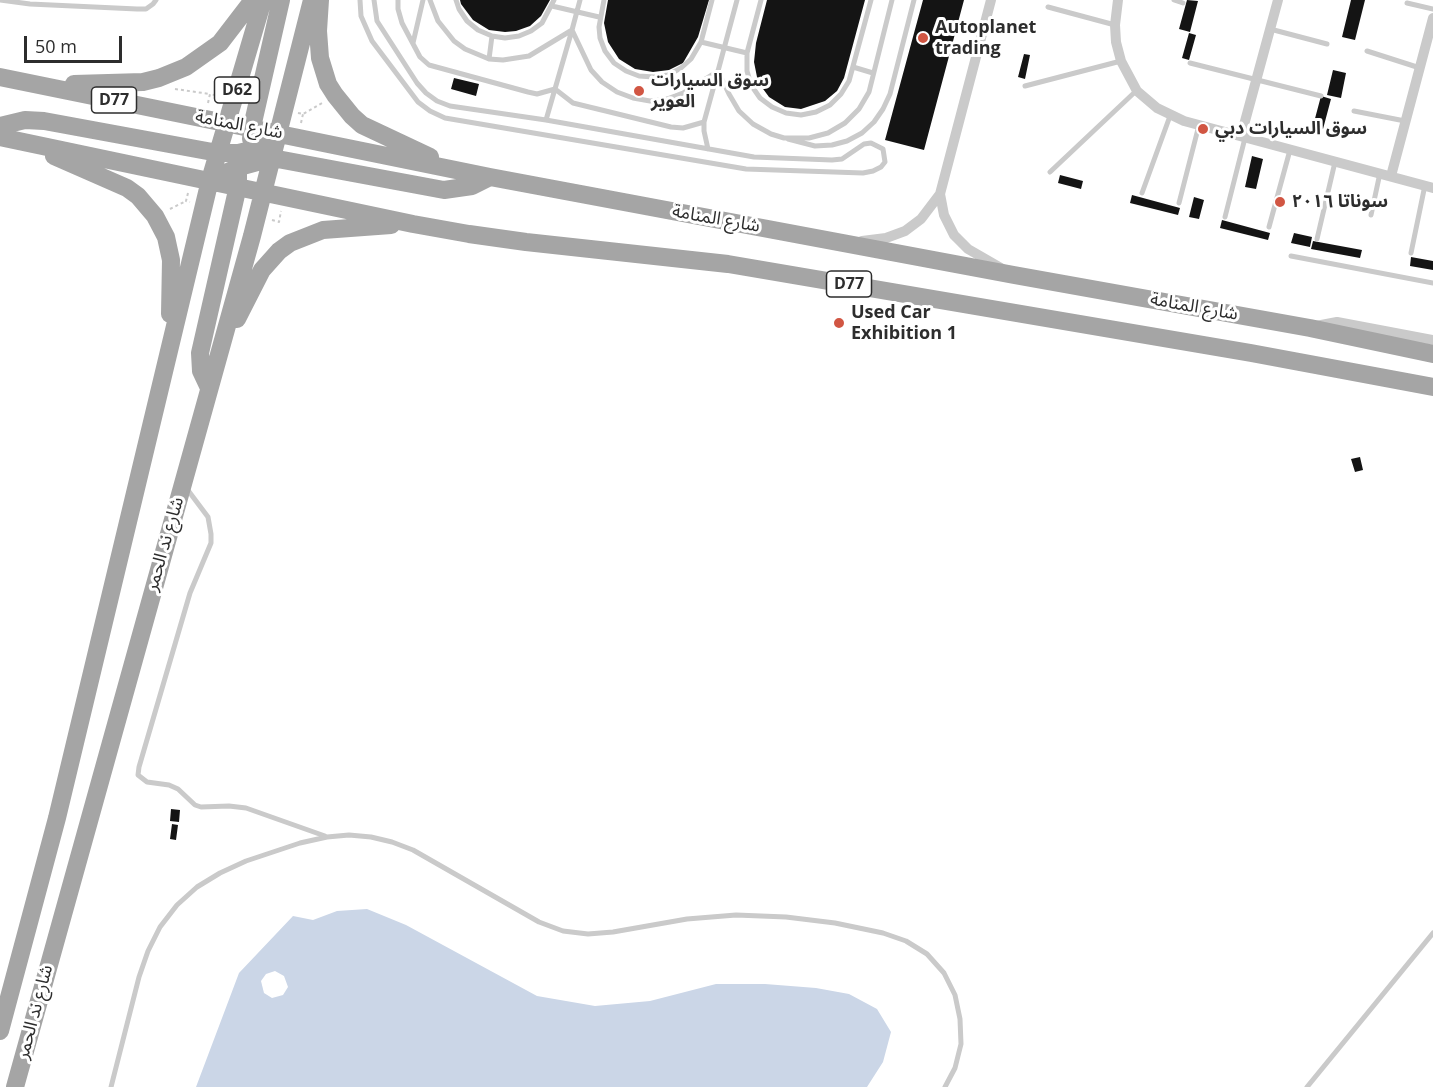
<!DOCTYPE html>
<meta charset="utf-8">
<style>
body{margin:0}
#map{position:relative;width:1433px;height:1087px;overflow:hidden;background:#fff;font-family:"Open Sans",sans-serif}
canvas{display:block}
.scale{position:absolute;left:24px;top:36px;width:98px;height:27px;box-sizing:border-box;border:3px solid #2d2d2d;border-top:0;padding-left:8px;font-size:18px;line-height:21px;white-space:nowrap;color:#2d2d2d;-webkit-text-stroke:4px #fff;paint-order:stroke}
</style>
<div id="map">
<canvas width="1433" height="1087"></canvas>
<div class="scale">50 m</div>
</div>
<script>
const ctx = document.querySelector('canvas').getContext('2d');
ctx.lineJoin = 'round';
function paint(path, color) {
  ctx.fillStyle = color;
  ctx.fill(path, 'evenodd');
}
function shape(rows) {
  const path = new Path2D();
  for (const r of rows) {
    path.moveTo(r[0], r[1]);
    for (let i = 2; i < r.length; i += 2) path.lineTo(r[i], r[i + 1]);
  }
  return path;
}
function stroke(path, color, width, dash) {
  ctx.strokeStyle = color;
  ctx.lineWidth = width;
  ctx.lineCap = dash ? 'butt' : 'round';
  ctx.setLineDash(dash || []);
  ctx.stroke(path);
}
function write(font, color, halo, rows, align = 'center') {
  ctx.font = font + ' "Open Sans","Noto Sans Arabic",sans-serif';
  ctx.lineWidth = 6;
  ctx.setLineDash([]);
  ctx.textBaseline = 'middle';
  ctx.strokeStyle = halo;
  ctx.fillStyle = color;
  for (const [text, x, y, turn = 0] of rows) {
    ctx.save();
    ctx.translate(x, y);
    ctx.rotate((+turn || 0) * Math.PI / 180);
    ctx.textAlign = isNaN(turn) ? turn : align;
    if (halo) ctx.strokeText(text, 0, 0);
    ctx.fillText(text, 0, 0);
    ctx.restore();
  }
}
const water = shape([
 [367,909,406,925,537,996,595,1006,650,1001,716,984,765,984,816,988,849,994,877,1009,891,1032,883,1062,867,1087,196,1087,239,973,293,916,313,920,337,911],
 [275,971,284,976,288,987,283,995,272,998,264,993,261,981,266,974]
]);
const building = shape([
 [460,0,550,0,541,16,530,26,516,31,505,32,489,30,473,20,461,4],
 [608,0,709,0,698,37,683,63,669,70,653,72,635,69,619,59,608,42,604,23],
 [767,0,865,0,844,78,837,91,825,101,801,109,785,107,769,97,758,82,754,62,756,43],
 [923,0,964,0,924,150,885,140],
 [1187,0,1198,1,1190,32,1179,29],
 [1351,0,1365,0,1355,40,1342,37],
 [1189,33,1196,35,1189,60,1182,58],
 [1024,54,1030,55,1025,79,1018,77],
 [1333,70,1346,73,1341,98,1327,95],
 [454,78,479,84,476,96,451,89],
 [1321,96,1331,99,1323,129,1313,126],
 [1252,156,1263,159,1256,189,1245,187],
 [1060,175,1083,181,1081,189,1058,183],
 [1132,195,1180,208,1178,215,1130,203],
 [1194,197,1204,200,1199,219,1189,217],
 [1222,220,1270,233,1268,240,1220,228],
 [1294,233,1312,237,1310,247,1291,243],
 [1313,241,1362,250,1360,258,1311,249],
 [1411,257,1433,261,1433,270,1410,266],
 [1360,457,1363,470,1355,472,1351,459],
 [171,809,180,810,179,822,170,821],
 [172,824,178,825,176,840,170,839]
]);
const path = shape([
 [175,89,210,94],
 [208,103,210,94,219,96],
 [298,113,303,114,322,103],
 [301,123,303,114],
 [188,193,186,201,190,202],
 [170,209,186,201],
 [272,220,279,222,281,211]
]);
const lane = shape([
 [0,0,30,4,137,9,146,9,153,4,156,0],
 [360,0,361,16,372,41,418,102,430,111,445,118,746,169,863,173,873,171,881,167,885,162,883,149,871,143,864,144,842,159,832,160,754,157,546,120,450,106,437,101,426,93,417,83,377,21,374,0],
 [398,0,398,9,402,23,420,57,429,65,528,92,537,94,555,89,573,103,671,127,683,128,704,122],
 [430,0,438,21,454,41,465,49,489,59,503,60,529,56,572,30],
 [456,0,459,9,467,21,478,30,492,36,505,38,519,36,531,31,542,23,554,0],
 [580,0,572,30,591,70,602,82,617,92,633,98,650,101,667,99,683,93,718,71],
 [604,0,599,27,600,38,605,51,614,63,626,71,639,76,654,77,668,75,681,68,691,59,701,42,712,0],
 [737,0,718,71,729,94,739,111,753,124,771,134,784,138,809,138,828,133,845,123,859,109,869,92,892,0],
 [761,0,747,53,747,71,751,85,760,98,772,107,786,113,801,115,816,112,830,105,841,94,849,81,871,0],
 [1174,0,1183,3],
 [1407,3,1433,9],
 [552,6,599,17],
 [1048,7,1115,25],
 [1270,29,1327,44],
 [701,42,747,53],
 [413,43,423,0],
 [1367,51,1420,68],
 [489,59,492,36],
 [1190,63,1321,96],
 [853,67,873,73],
 [1025,86,1121,61],
 [1354,111,1405,121],
 [546,120,572,30],
 [788,139,815,146,832,145,847,141,862,133,874,122,883,109,890,94,914,0],
 [708,149,704,131,704,122,718,71],
 [1050,172,1136,91],
 [1142,193,1170,116],
 [1179,203,1199,125],
 [1371,215,1380,173],
 [1225,217,1245,138],
 [1269,227,1290,150],
 [1317,239,1335,162],
 [1411,253,1425,185],
 [1291,256,1433,283],
 [187,489,208,517,211,534,211,543,190,593,139,767,138,775,147,782,169,785,178,789,195,805,201,807,229,806,246,808,325,836],
 [111,1087,139,977,148,951,160,927,177,905,197,887,220,873,246,861,300,843,327,837,349,835,371,837,392,842,413,850,539,922,563,931,588,934,613,932,687,919,736,915,786,917,835,923,883,933,906,941,927,954,944,973,955,995,960,1019,961,1044,955,1068,945,1087],
 [1307,1087,1433,933]
]);
const street = shape([
 [1118,0,1115,25,1116,42,1121,61,1137,91,1157,108,1184,121,1433,188],
 [1241,136,1278,0],
 [1391,176,1433,18],
 [940,194,944,215,954,235,968,249,1001,268],
 [862,241,886,238,905,231,921,219,940,194,991,0],
 [1316,326,1337,322,1433,340]
]);
const primary = shape([
 [320,0,318,31,320,58,328,84,335,95,352,116,362,125,430,157],
 [0,77,490,177,1014,275,1310,328,1433,354],
 [74,84,143,82,159,78,186,67,220,43,253,0],
 [0,126,25,120,44,121,218,153,238,153,251,150,266,143,278,133],
 [0,137,413,224,469,234,526,242,728,264,1251,353,1433,387],
 [251,139,252,127,281,0],
 [54,156,127,188,138,196,155,216,166,237,171,260,170,314],
 [210,180,239,167,272,158,444,190,472,186,490,177],
 [237,319,262,270,279,251,290,243,323,230,391,225],
 [209,388,201,371,200,353,238,186,238,174],
 [0,1031,57,818,210,180,263,0],
 [15,1087,252,236,312,0]
]);
const markers = [
 [923,38,6,"#d15643"],
 [639,91,6,"#d15643"],
 [1203,129,6,"#d15643"],
 [1280,202,6,"#d15643"],
 [839,323,6,"#d15643"]
];
const shields = [
 [237,90,45],
 [114,100,45],
 [849,284,45]
];
const shieldNames = [
 ["D62",237,90],
 ["D77",114,100],
 ["D77",849,284]
];
const poiNames = [
 ["Autoplanet",935,28],
 ["trading",935,49],
 ["سوق السيارات",651,81],
 ["العوير",651,102],
 ["سوق السيارات دبي",1215,129],
 ["سوناتا ٢٠١٦",1292,202],
 ["Used Car",851,313],
 ["Exhibition 1",851,334]
];
const streetNames = [
 ["شارع المنامة",239,125,11],
 ["شارع المنامة",716,219,10],
 ["شارع المنامة",1194,307,10],
 ["شارع ند الحمر",165,544,-74],
 ["شارع ند الحمر",35,1012,-75]
];
paint(water, '#cbd6e7');
paint(building, '#141414');
stroke(path, '#cacaca', 2, [3, 3]);
stroke(lane, '#cacaca', 5);
stroke(street, '#cacaca', 10);
stroke(primary, '#a5a5a5', 18);
for (const [x, y, r, color] of markers) {
  const dot = new Path2D();
  dot.arc(x, y, r, 0, 2 * Math.PI);
  ctx.fillStyle = color;
  ctx.fill(dot);
  stroke(dot, '#fff', 2);
}
for (const [x, y, w] of shields) {
  const box = new Path2D();
  box.roundRect(x - w / 2, y - 13, w, 26, 4.5);
  ctx.fillStyle = '#fff';
  ctx.fill(box);
  stroke(box, '#2d2d2d', 1.5);
}
write('bold 16px', '#2d2d2d', null, shieldNames);
write('bold 18px', '#2d2d2d', '#fff', poiNames, 'left');
write('18px', '#2d2d2d', '#fff', streetNames);
</script>
